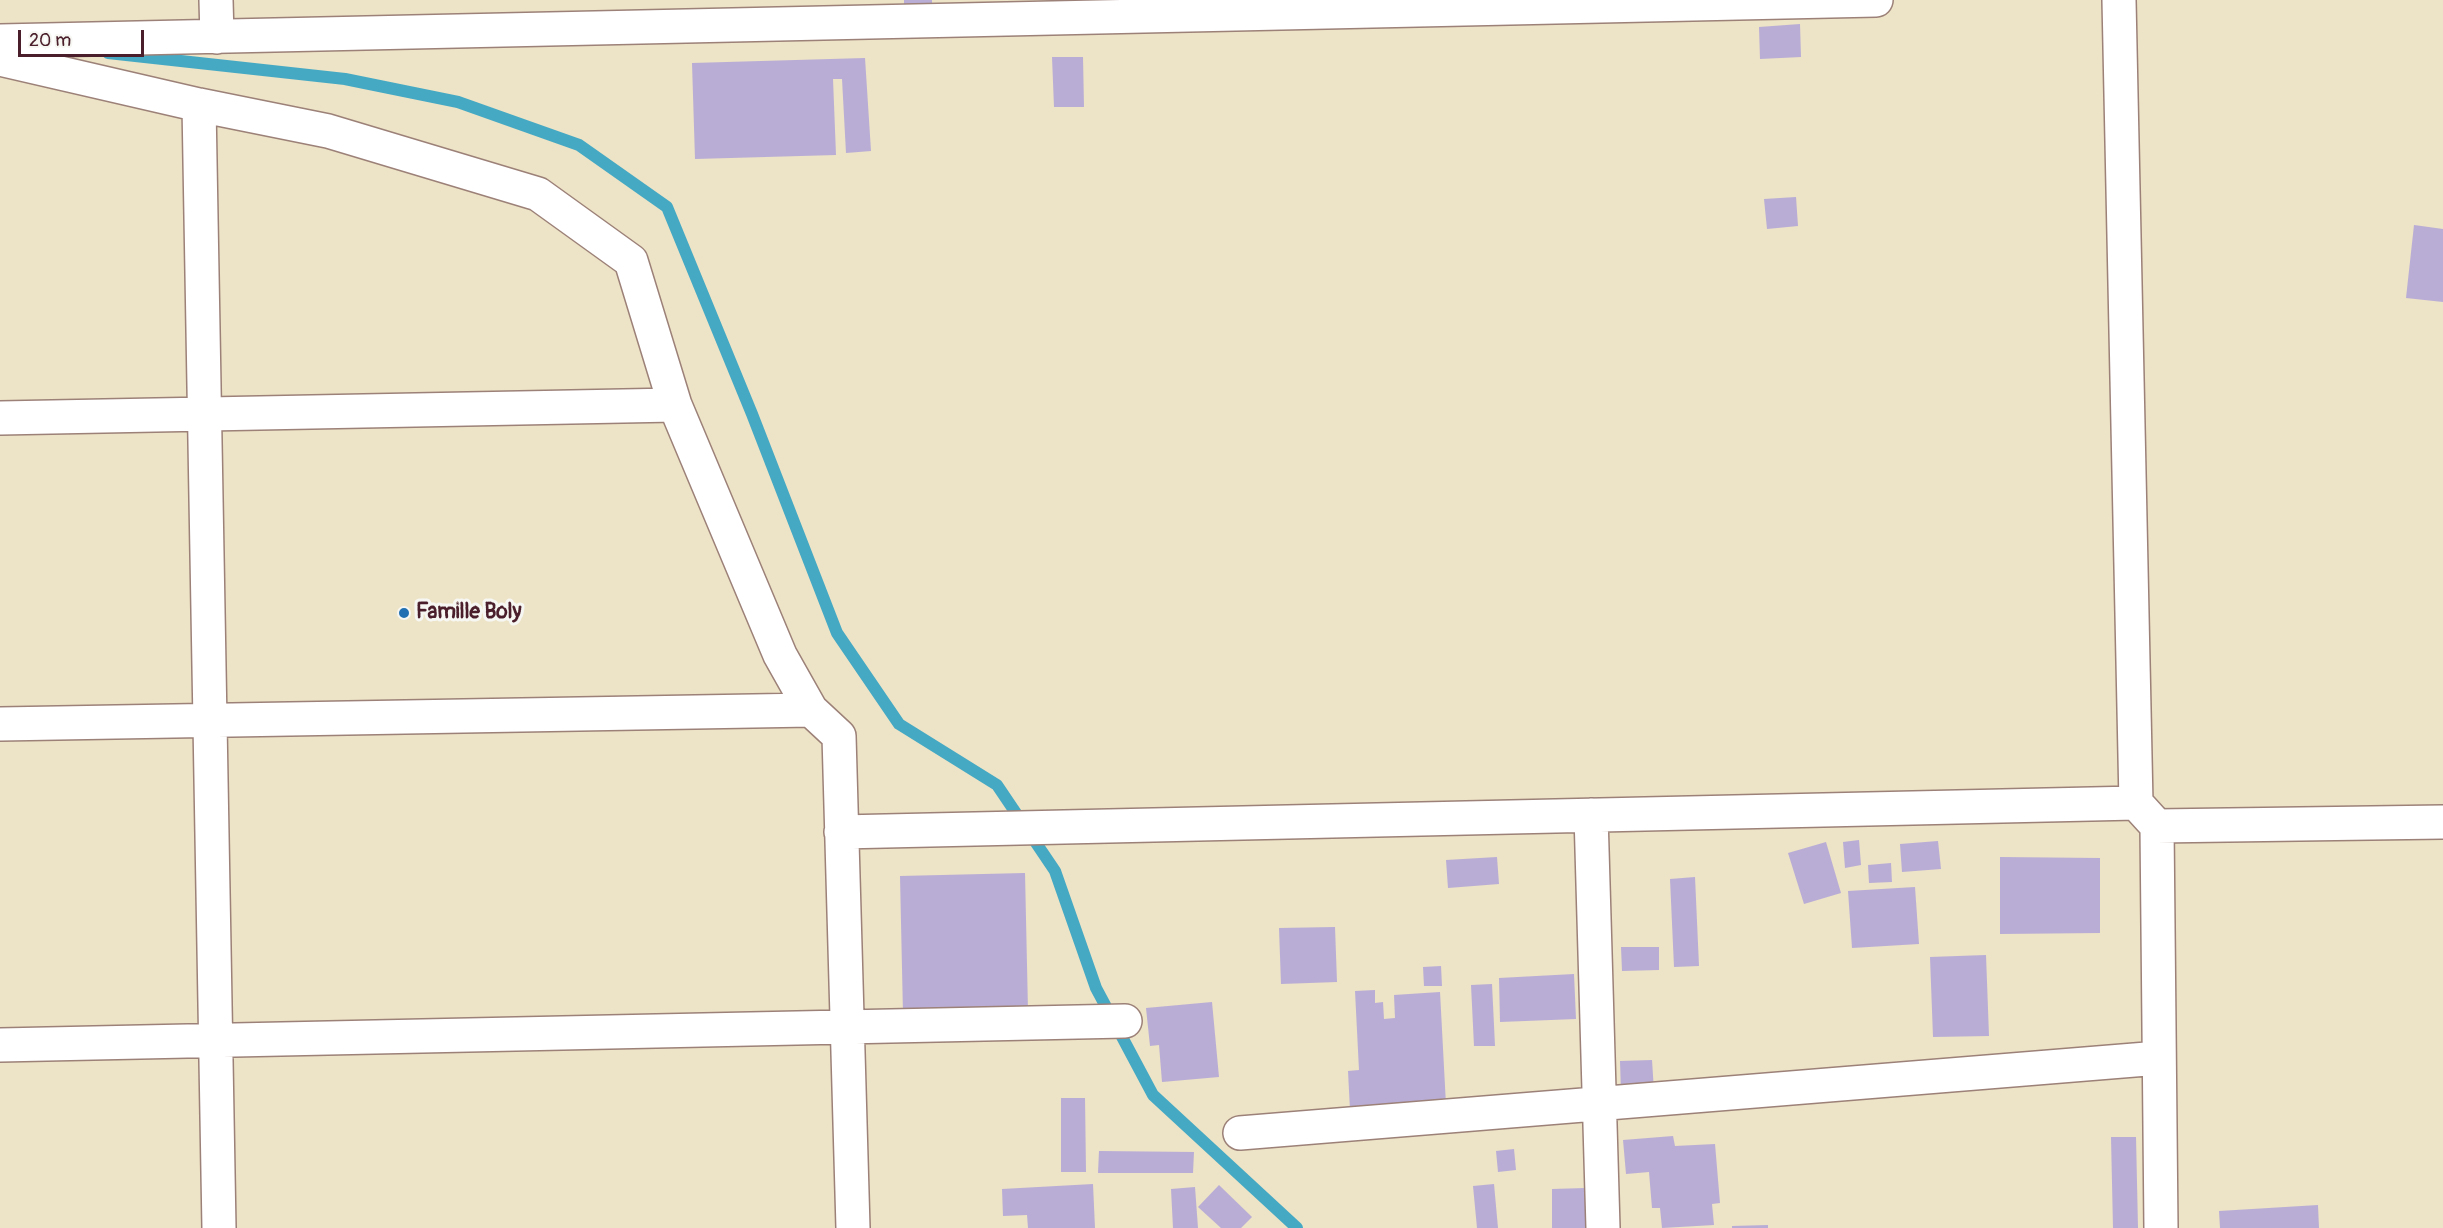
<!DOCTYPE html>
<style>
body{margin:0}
#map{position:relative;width:2443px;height:1228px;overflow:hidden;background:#ede3c6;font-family:Pangolin,sans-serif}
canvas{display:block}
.scale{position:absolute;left:18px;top:30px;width:126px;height:27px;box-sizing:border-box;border:3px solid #4a1f2b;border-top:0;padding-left:8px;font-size:18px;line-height:21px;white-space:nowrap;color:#4a1f2b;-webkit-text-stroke:4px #f6f6f2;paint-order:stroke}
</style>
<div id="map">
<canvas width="2443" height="1228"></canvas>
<div class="scale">20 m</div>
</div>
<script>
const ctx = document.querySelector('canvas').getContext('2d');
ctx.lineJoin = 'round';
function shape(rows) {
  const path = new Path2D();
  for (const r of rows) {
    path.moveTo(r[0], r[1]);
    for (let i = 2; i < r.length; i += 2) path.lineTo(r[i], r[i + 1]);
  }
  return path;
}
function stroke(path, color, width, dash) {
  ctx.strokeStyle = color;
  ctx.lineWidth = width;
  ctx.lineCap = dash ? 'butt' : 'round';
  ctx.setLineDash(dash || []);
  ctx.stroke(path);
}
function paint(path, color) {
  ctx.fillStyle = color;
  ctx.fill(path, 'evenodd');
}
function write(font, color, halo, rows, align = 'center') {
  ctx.font = font + ' Pangolin,sans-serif';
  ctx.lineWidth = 6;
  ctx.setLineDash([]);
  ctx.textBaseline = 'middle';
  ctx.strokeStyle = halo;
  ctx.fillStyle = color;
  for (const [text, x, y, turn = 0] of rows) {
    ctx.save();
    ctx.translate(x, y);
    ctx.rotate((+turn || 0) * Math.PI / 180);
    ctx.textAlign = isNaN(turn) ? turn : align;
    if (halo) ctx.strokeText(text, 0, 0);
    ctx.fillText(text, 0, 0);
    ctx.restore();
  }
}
const stream = shape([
 [108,53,345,79,458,102,579,145,667,207,752,414,837,633,899,724,997,785,1055,871,1096,988,1153,1095,1297,1228]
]);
const building = shape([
 [904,0,932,0,932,5,904,4],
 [1800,24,1801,57,1760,59,1759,27],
 [1052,57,1083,57,1084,107,1054,107],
 [865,58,871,151,846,153,842,79,833,79,836,155,695,159,692,63],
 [1796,197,1798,226,1767,229,1764,199],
 [2414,225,2443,229,2443,302,2406,298],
 [1859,840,1861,865,1845,868,1843,842],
 [1938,841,1941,869,1902,872,1900,844],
 [1826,842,1841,893,1804,904,1788,853],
 [1497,857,1499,884,1448,888,1446,860],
 [2000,857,2100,858,2100,933,2000,934],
 [1891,863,1892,882,1869,883,1868,865],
 [1025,873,1028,1011,903,1014,900,876],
 [1695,877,1699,966,1674,967,1670,879],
 [1915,887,1919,944,1852,948,1848,891],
 [1335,927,1337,982,1281,984,1279,928],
 [1621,947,1659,947,1659,970,1622,971],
 [1986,955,1989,1036,1933,1037,1930,957],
 [1441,966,1442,986,1424,986,1423,967],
 [1574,974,1576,1019,1500,1022,1499,978],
 [1492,984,1495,1046,1474,1046,1471,985],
 [1375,990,1375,1003,1383,1002,1384,1019,1395,1018,1394,995,1440,992,1446,1105,1350,1110,1348,1071,1359,1070,1355,991],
 [1212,1002,1219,1077,1162,1082,1159,1045,1150,1046,1146,1008],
 [1652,1060,1654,1091,1621,1093,1620,1061],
 [1061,1098,1085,1098,1086,1172,1061,1172],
 [1673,1136,1675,1146,1715,1144,1720,1203,1712,1204,1714,1225,1662,1228,1660,1208,1652,1208,1649,1172,1626,1174,1623,1140],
 [2111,1137,2136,1137,2138,1228,2113,1228],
 [1514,1149,1516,1170,1498,1172,1496,1151],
 [1099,1151,1194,1152,1193,1173,1098,1173],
 [1093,1184,1095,1228,1028,1228,1027,1215,1003,1216,1002,1189],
 [1494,1184,1498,1228,1477,1228,1473,1186],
 [1219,1185,1252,1217,1241,1228,1221,1228,1198,1207],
 [1195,1187,1198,1228,1173,1228,1171,1189],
 [1585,1188,1586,1228,1552,1228,1552,1189],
 [2318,1205,2319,1228,2220,1228,2219,1211],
 [1768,1225,1768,1228,1732,1228,1732,1226]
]);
const minor = shape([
 [216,0,217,37],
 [2119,0,2136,803,2157,826,2161,1228],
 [0,41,1876,0],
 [0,59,199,105,328,131,538,194,631,261,675,405,780,655,811,710,839,736,853,1228],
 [199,105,219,1228],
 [0,418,675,405],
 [0,724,811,710],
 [1591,815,1603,1228],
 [2157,826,2443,822],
 [841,832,2136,803],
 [0,1045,1125,1021],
 [1240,1133,2159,1058]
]);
const markers = [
 [404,613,6,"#1f6fb2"]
];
const poiNames = [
 ["Famille Boly",416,613]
];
stroke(stream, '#45a9c4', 12);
paint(building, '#b9add6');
stroke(minor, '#9c8178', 36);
stroke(minor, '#fff', 33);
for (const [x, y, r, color] of markers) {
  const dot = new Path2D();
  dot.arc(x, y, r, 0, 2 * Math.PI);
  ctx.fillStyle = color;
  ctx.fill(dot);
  stroke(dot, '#f6f6f2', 2);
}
write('bold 21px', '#4a1f2b', '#f6f6f2', poiNames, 'left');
</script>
